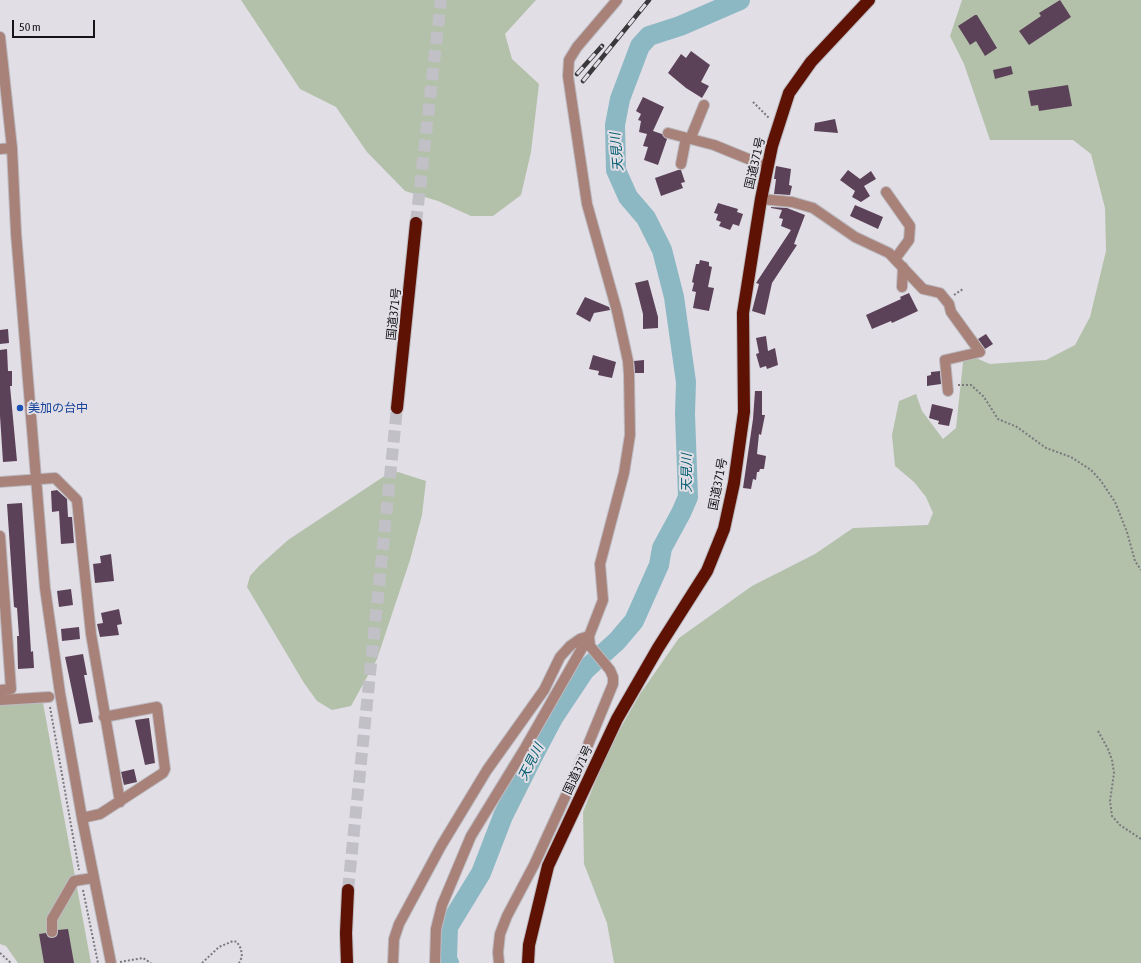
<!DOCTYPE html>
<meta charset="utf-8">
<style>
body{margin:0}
#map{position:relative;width:1141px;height:963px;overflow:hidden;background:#e1dee6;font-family:"Asap Condensed",sans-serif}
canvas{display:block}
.scale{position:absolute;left:12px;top:20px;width:83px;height:18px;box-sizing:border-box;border:2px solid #151517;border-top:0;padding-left:5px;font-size:12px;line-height:14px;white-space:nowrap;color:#151517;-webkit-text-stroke:3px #e1dee6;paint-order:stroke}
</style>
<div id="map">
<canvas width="1141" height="963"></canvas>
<div class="scale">50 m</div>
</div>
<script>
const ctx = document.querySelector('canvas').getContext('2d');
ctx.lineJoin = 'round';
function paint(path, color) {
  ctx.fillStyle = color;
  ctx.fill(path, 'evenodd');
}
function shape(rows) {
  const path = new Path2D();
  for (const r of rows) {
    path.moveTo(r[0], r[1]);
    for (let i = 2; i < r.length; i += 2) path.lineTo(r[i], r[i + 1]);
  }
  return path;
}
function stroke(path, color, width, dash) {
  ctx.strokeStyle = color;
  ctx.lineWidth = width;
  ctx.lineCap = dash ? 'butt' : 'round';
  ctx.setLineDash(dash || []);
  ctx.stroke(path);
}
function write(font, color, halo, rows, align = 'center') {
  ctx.font = font + ' "Asap Condensed","Noto Sans JP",sans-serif';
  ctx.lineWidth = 4;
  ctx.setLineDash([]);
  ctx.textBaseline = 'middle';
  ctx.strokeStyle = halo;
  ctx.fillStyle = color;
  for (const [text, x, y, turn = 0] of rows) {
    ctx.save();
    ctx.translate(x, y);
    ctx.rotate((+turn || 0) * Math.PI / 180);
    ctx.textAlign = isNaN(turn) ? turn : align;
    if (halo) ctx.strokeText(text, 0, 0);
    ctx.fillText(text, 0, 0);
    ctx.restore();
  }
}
const green = shape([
 [241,0,536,0,505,34,512,59,539,84,531,152,521,195,493,216,471,216,438,201,405,191,367,152,336,107,300,89],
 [962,0,1141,0,1141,963,614,963,607,923,584,864,583,812,608,750,640,694,679,638,752,586,815,554,853,528,928,525,933,513,926,497,914,482,895,466,892,435,899,401,916,394,922,411,943,439,956,428,964,353,990,364,1046,360,1075,345,1090,317,1106,251,1105,208,1091,154,1073,140,990,140,964,64,950,36],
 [398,472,426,481,422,515,410,560,377,659,351,706,332,710,317,701,304,683,247,587,250,576,259,566,288,540,389,473],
 [43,703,91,963,18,963,6,946,0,944,0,705]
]);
const river = shape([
 [449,963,447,959,448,927,481,873,503,816,533,756,553,718,585,670,617,641,634,621,659,565,662,548,681,513,688,497,685,414,686,382,674,297,662,250,646,218,628,197,616,170,615,125,620,99,640,46,649,36,680,26,740,0]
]);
const building = shape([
 [1060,0,1071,17,1029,45,1019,31,1041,16,1039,13],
 [975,15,977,15,997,48,985,56,976,41,970,45,958,26],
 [691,51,710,65,701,82,709,86,702,98,686,88,668,73,681,54,686,58],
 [1011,66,1013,74,995,79,993,70],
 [1068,85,1072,106,1039,111,1038,105,1031,106,1028,91],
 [643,97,664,107,653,131,662,134,667,139,658,165,644,160,648,147,643,146,647,134,639,132,641,121,638,120,641,114,636,111],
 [835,119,838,133,814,131,815,123],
 [776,166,791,169,789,185,792,186,790,195,774,194,776,179,774,179],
 [678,170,681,170,685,182,681,183,683,188,661,196,655,178],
 [848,170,860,179,871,171,876,179,864,186,870,196,861,202,852,197,855,191,840,180],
 [718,203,738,209,737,212,743,214,739,226,733,224,730,230,719,226,721,222,716,220,718,214,714,213],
 [855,205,883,217,878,229,850,216],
 [771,207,787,208,805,215,794,244,797,245,772,283,765,315,752,311,759,284,756,283,791,230,781,226,783,219,779,218,782,210,771,208],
 [700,260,709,262,709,266,712,267,708,287,714,288,709,311,693,308,696,292,692,291,694,283,692,282,696,264,699,264],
 [648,280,658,317,658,328,643,329,643,314,635,283],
 [909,293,918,311,892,323,891,321,872,329,866,315,901,299,900,297],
 [585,297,609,307,610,310,594,313,590,322,576,314],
 [8,329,9,343,0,344,0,330],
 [986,334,993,344,985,349,978,339],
 [766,336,768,351,775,348,778,365,767,369,766,366,760,368,756,354,759,353,756,338],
 [7,349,8,371,12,371,12,386,10,386,17,461,3,462,0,416,0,350],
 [593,355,616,362,612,378,598,375,599,371,589,369],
 [644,360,644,373,635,373,634,361],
 [940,371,941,384,927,386,927,376,931,375,931,372],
 [755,391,762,391,762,415,765,415,761,435,759,434,757,454,766,456,764,469,760,469,759,472,757,472,756,480,753,479,751,489,743,488,753,419],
 [932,404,953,409,949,426,938,424,939,421,929,418],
 [57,490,67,499,68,517,72,517,74,543,61,544,59,511,52,512,51,491],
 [22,503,31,652,33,651,34,668,18,669,17,636,19,636,17,608,14,607,7,504],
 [111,554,114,581,95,583,93,564,101,563,100,556],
 [71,589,73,605,59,607,57,591],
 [119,609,122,624,117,625,119,635,100,637,97,624,103,623,101,613],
 [79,627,80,639,62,641,61,629],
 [83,654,87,675,84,675,93,722,79,724,65,657],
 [149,718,155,763,145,765,135,720],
 [134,769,137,782,124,785,121,772],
 [68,929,74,963,44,963,39,934,46,933,48,937,52,938,57,936,58,930]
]);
const highwayTunnel = shape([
 [416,223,441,0],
 [348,890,397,408]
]);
const path = shape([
 [753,102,769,118],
 [954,295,963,289],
 [958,385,971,385,984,397,998,419,1017,427,1046,448,1071,457,1091,470,1101,481,1115,502,1127,532,1135,561,1141,570],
 [50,707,79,870],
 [1098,731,1108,749,1112,760,1114,773,1110,801,1112,816,1120,825,1141,839],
 [83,890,98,963],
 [0,953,11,963],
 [120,962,143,958,151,963],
 [202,963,219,947,233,941,237,942,241,949,242,957,239,963]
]);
const minor = shape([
 [0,37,12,148,16,233,45,588,60,693,82,818,111,963],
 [668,133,714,145,768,167],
 [691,137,704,105],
 [0,149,12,148],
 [681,164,686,138],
 [886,192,910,226,909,240,895,259],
 [761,199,792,202,813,208,855,237,889,253,923,289,940,293,949,304,951,312,980,352,945,360,948,391],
 [902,287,903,267],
 [0,482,55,478,77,500,91,634,120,802],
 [0,536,11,689,0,690],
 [0,700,49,697],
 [82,818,100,814,163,773,165,769,157,707,104,717],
 [52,932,52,919,74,881,93,878],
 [393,963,394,939,399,924,441,846,487,770,544,690,560,657,570,646,580,639,589,636],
 [435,963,436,929,442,905,471,836,525,748,589,636,603,600,600,564,624,473,630,435,629,374,628,361,617,311,587,204,568,76,569,60,577,47,617,0],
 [499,963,498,952,500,934,507,916,534,865,578,769,613,684,613,677,610,670,590,646,589,636]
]);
const highway = shape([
 [397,408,416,223],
 [347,963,346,933,348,890],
 [528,963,529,945,548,866,617,719,658,648,707,571,724,529,734,483,744,412,743,313,761,199,772,146,789,93,811,62,869,0]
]);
const rail = shape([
 [577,74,602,46],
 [583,81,649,0]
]);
const markers = [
 [20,408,4,"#1a4fb4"]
];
const streetNames = [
 ["国道371号",755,163,-77],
 ["国道371号",394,314,-84],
 ["国道371号",718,484,-79],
 ["国道371号",578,770,-65]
];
const transitNames = [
 ["美加の台中",28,408]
];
const waterNames = [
 ["天見川",617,152,-95],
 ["天見川",687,473,-90],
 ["天見川",531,762,-63]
];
paint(green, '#b3c1aa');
stroke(river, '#8cb8c4', 20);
paint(building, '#5c4259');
stroke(highwayTunnel, '#c2c0c7', 12, [12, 6]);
stroke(minor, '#bcbac1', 12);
stroke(highway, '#bcbac1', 14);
stroke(path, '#7a787d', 2, [2, 2]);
stroke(minor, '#a88279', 10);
stroke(highway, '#5d1203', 12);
stroke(rail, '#39383b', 4.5);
stroke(rail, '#e1dee6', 3, [9]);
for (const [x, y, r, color] of markers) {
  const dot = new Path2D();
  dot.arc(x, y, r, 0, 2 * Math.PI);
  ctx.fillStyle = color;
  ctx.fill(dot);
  stroke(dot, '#e1dee6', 1.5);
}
write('12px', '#151517', '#e1dee6', streetNames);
write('12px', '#164399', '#e1dee6', transitNames, 'left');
write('italic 13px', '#005d6f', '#e1dee6', waterNames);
</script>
